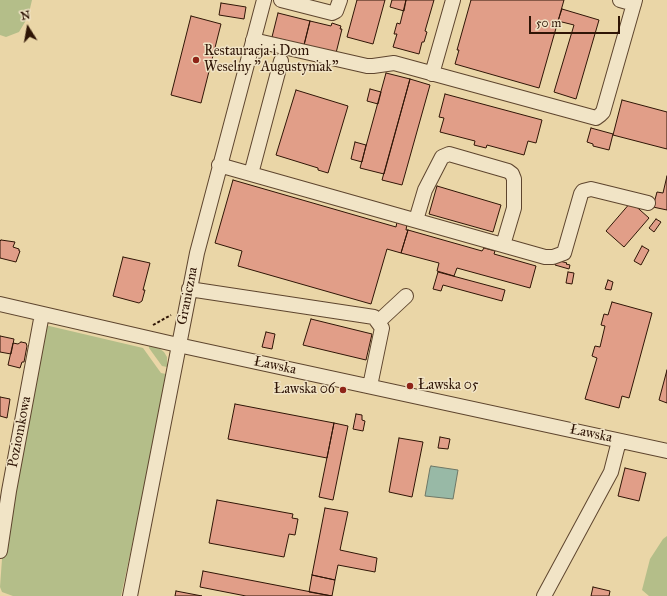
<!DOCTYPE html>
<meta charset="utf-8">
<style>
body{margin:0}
#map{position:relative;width:667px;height:596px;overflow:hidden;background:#ead6a7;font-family:"IM FELL Great Primer",serif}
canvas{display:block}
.north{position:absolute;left:8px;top:8px;width:40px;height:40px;-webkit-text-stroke:3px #f1e4c6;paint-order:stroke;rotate:349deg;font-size:11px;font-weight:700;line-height:16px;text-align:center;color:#2f1506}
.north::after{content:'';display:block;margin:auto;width:14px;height:18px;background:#2f1506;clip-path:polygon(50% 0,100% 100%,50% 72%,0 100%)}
.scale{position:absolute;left:529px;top:16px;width:91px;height:18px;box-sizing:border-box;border:2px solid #2f1506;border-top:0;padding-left:5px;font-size:12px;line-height:14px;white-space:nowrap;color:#2f1506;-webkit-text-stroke:3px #f1e4c6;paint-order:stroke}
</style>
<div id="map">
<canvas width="667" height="596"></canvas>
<div class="north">N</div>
<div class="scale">50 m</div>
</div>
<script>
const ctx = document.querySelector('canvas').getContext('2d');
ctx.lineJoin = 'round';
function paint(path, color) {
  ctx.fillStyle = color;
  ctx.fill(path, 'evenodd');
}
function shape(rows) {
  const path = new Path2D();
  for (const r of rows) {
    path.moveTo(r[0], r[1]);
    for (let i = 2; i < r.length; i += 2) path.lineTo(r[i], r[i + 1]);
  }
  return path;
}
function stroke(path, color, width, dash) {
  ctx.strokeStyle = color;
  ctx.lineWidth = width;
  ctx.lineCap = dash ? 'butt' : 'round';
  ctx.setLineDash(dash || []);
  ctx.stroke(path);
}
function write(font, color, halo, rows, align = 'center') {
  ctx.font = font + ' "IM FELL Great Primer",serif';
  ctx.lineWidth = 3;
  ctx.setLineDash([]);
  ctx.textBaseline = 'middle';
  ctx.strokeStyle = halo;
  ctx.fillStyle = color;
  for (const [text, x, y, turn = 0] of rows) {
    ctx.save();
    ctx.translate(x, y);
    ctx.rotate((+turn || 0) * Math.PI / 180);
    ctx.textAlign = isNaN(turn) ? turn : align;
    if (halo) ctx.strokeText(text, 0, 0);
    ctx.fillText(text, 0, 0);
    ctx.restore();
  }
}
const green = shape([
 [0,0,32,0,28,17,19,32,6,37,0,35],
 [45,325,143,348,161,373,166,374,147,476,121,596,13,596,2,592,0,587,2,559],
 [149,345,160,349,164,352,167,357,167,367,162,366,149,348],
 [667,536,667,596,649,596,642,590,650,559,663,539]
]);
const water = shape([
 [431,466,458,470,453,499,425,496,430,468,431,466]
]);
const building = shape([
 [357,0,385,0,373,44,347,37,357,0],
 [392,0,406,0,404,11,390,7,392,0],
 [406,0,434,0,425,31,427,32,424,42,422,42,419,54,393,47,397,34,394,34,397,23,400,24,406,0],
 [471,0,564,0,539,88,455,64,459,50,457,50,471,0],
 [221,3,246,7,244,19,219,15,221,3],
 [562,9,599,20,576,99,554,92,574,25,558,21,562,9],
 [278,13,310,21,304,45,272,37,278,13],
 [191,16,221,24,201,103,171,95,191,16],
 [310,21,331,26,332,23,341,26,340,29,342,29,336,53,304,45,310,21],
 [386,73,410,79,384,174,360,168,386,73],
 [410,79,430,85,402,185,382,180,410,79],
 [370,89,381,92,378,104,367,101,370,89],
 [296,90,348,106,328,173,318,170,318,168,276,155,296,90],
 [445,94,542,120,536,143,528,141,524,155,487,145,486,148,474,145,475,141,440,132,444,118,439,117,445,94],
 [622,100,667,112,667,149,613,135,622,100],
 [591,128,613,134,609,150,593,146,593,144,587,142,591,128],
 [355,142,366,145,362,162,351,159,355,142],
 [667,176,667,210,653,207,657,192,663,193,667,176],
 [233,180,396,227,397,222,407,224,406,230,408,230,401,253,387,249,371,304,238,266,242,251,215,243,233,180],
 [437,186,501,205,493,232,429,214,437,186],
 [631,202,649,218,624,247,606,231,631,202],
 [656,219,661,222,654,232,649,228,656,219],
 [408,230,482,251,484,248,495,251,494,254,536,266,530,288,457,268,454,276,437,271,439,263,401,253,408,230],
 [1,240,15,242,13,247,19,249,19,251,20,251,16,262,0,258,0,241,1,240],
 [642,246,649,250,641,265,634,261,642,246],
 [123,257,150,263,143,290,145,290,142,301,139,303,113,296,123,257],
 [556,260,567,263,566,264,570,265,569,269,555,265,556,260],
 [438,272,505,290,502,301,443,285,441,291,433,289,438,272],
 [568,272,574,273,572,284,566,283,568,272],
 [608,280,613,282,611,290,605,289,608,280],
 [612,302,652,313,629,398,622,396,619,408,585,399,597,358,592,356,595,346,600,347,605,326,601,325,604,314,608,315,612,302],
 [311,319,372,334,366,360,303,345,311,319],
 [266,332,275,334,272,349,262,347,266,332],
 [0,336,14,339,11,354,0,352,0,336],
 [21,342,26,343,27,346,24,362,22,362,20,368,8,365,13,343,18,344,21,342],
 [667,370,667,403,659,400,667,370],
 [0,397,10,399,7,418,0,416,0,397],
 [235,404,334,423,327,458,228,439,235,404],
 [356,414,362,415,362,420,365,421,363,431,353,429,356,414],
 [334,423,348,426,333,500,319,497,334,423],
 [440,437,450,439,448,449,438,448,440,437],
 [399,438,423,442,412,497,389,492,399,438],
 [625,468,646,473,639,501,618,496,625,468],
 [217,500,293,514,292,518,298,519,295,535,289,534,284,557,209,543,217,500],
 [325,508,348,512,340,550,377,558,375,572,338,565,335,580,312,575,325,508],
 [203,571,332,596,246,596,200,587,203,571],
 [312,575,335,580,332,596,309,592,312,575],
 [593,587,610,591,609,596,591,596,593,587],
 [176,591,202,596,175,596,176,591]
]);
const path = shape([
 [153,325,171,315]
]);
const minor = shape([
 [281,0,332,13,336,11,340,0],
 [620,0,634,4],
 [253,40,367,66,373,66,394,63,596,118,600,115,603,112,635,0],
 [432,74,453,0],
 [219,165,545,257,553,257,564,253,581,194,583,191,591,189,648,203],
 [251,174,281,61],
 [416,220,425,190,442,157,449,154,508,171,512,174,514,179,514,208,503,245],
 [189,289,374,317,382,328,370,386],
 [0,304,178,345,667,451],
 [378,322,406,296],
 [0,551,9,491,42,314],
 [130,596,197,253,264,0],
 [544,596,611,472,619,441]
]);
const markers = [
 [196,60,4,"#8f2418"],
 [410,386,4,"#8f2418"],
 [343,390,4,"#8f2418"]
];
const poiNames = [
 ["Restauracja i Dom",204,52],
 ["Weselny \"Augustyniak\"",204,68],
 ["Ławska 05",418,386],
 ["Ławska 06",335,390,"right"]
];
const streetNames = [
 ["Graniczna",188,296,-79],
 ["Ławska",275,366,12],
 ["Poziomkowa",20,432,-79],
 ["Ławska",591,434,12]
];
paint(green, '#b4be89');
paint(water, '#98b9a6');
stroke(water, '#6e7766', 1);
paint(building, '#e19e88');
stroke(building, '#2f1506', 1);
stroke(minor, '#5e452e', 16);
stroke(path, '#2f1506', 2, [3, 2]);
stroke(minor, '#f1e4c6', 14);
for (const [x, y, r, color] of markers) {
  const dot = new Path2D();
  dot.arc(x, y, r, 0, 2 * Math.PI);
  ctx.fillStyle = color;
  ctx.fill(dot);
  stroke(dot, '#f1e4c6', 1.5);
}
write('14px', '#2f1506', '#f1e4c6', poiNames, 'left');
write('14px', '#2f1506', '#f1e4c6', streetNames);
</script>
